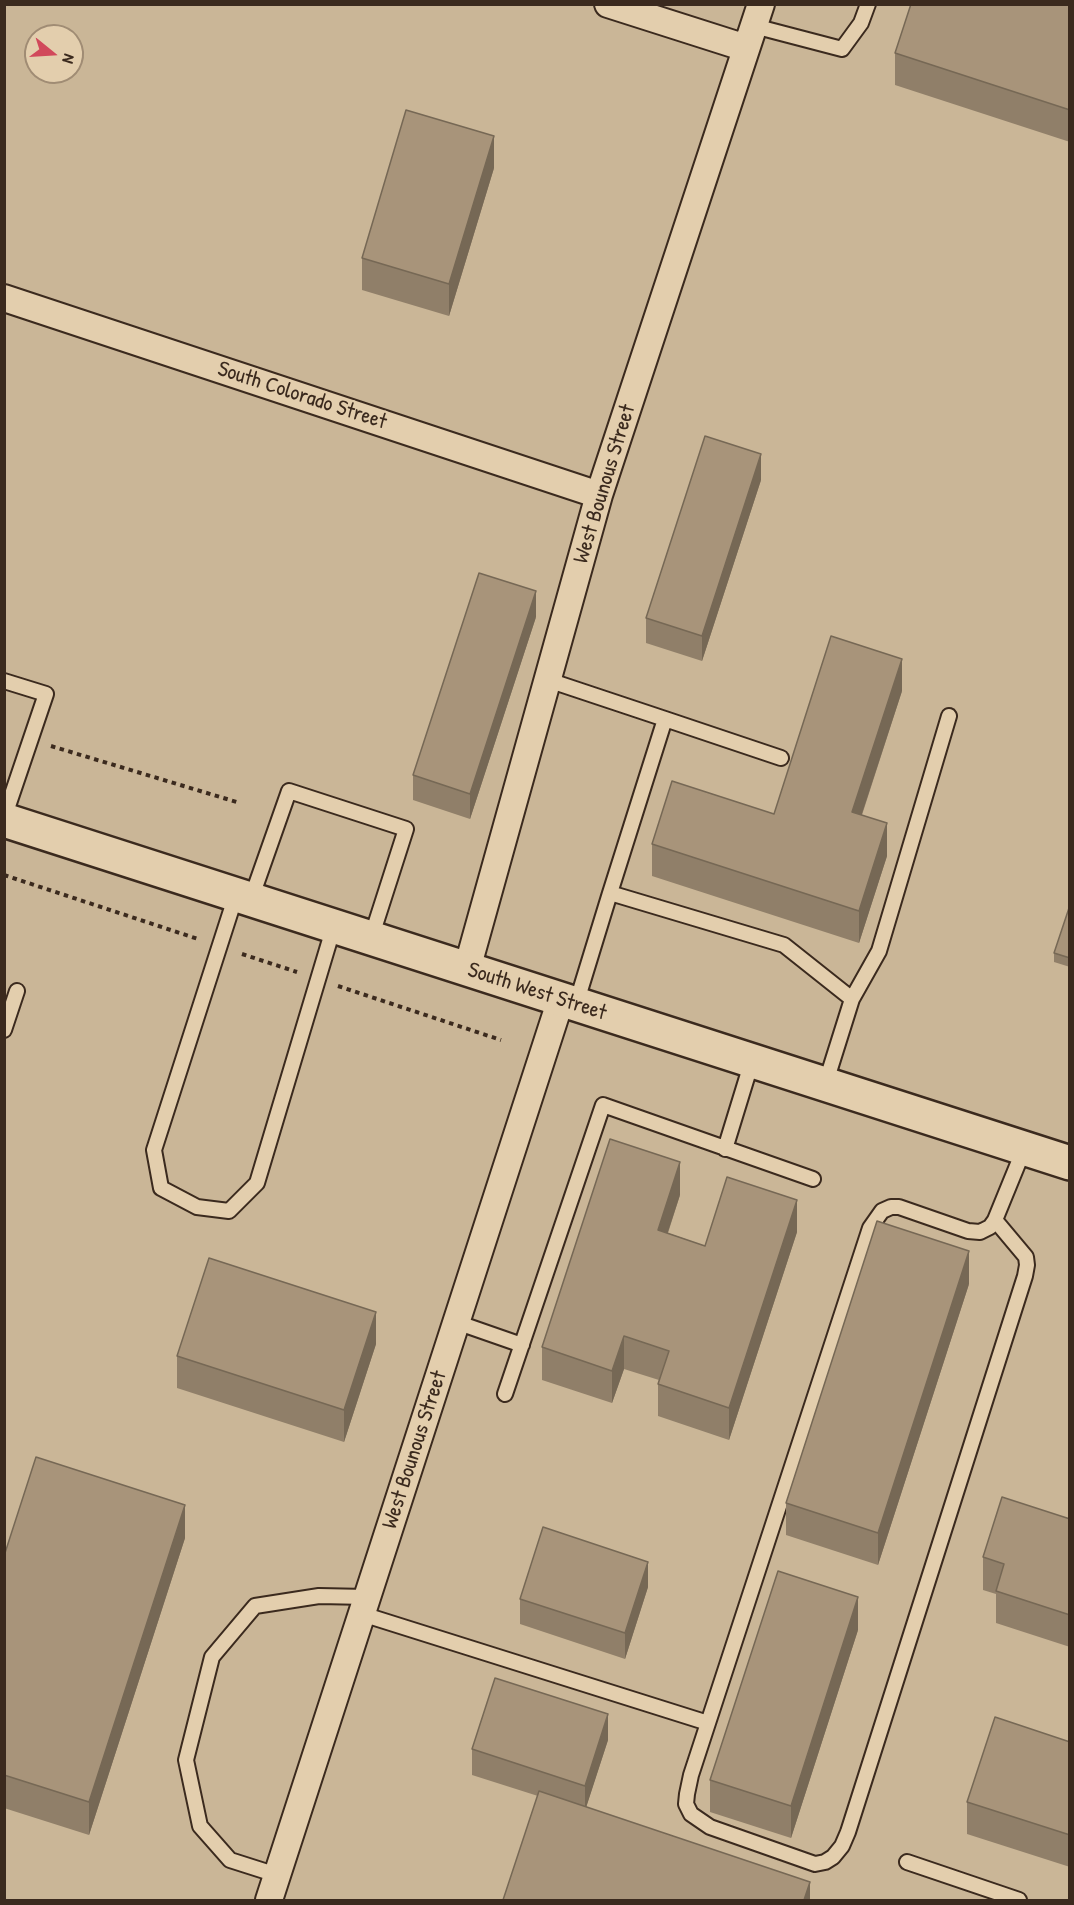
<!DOCTYPE html>
<style>
body{margin:0}
#map{position:relative;width:1074px;height:1905px;overflow:hidden;background:#d9c4a4;font-family:"Patrick Hand",sans-serif}
canvas{display:block}
.frame{position:absolute;inset:0;border:6px solid #3b2a1e;pointer-events:none}
.north{position:absolute;left:24px;top:24px;width:60px;height:60px;box-sizing:border-box;background:#e3cead;border:2px solid #a08c74;border-radius:50%;rotate:108deg;font-size:16px;font-weight:700;line-height:24px;text-align:center;color:#3b2a1e}
.north::after{content:'';display:block;margin:auto;width:21px;height:27px;background:#d1495b;clip-path:polygon(50% 0,100% 100%,50% 72%,0 100%)}
</style>
<div id="map">
<canvas width="1074" height="1905"></canvas>
<div class="frame"></div>
<div class="north">N</div>
</div>
<script>
const ctx = document.querySelector('canvas').getContext('2d');
ctx.lineJoin = 'round';
function paint(path, color) {
  ctx.fillStyle = color;
  ctx.fill(path, 'evenodd');
}
function shape(rows) {
  const path = new Path2D();
  for (const r of rows) {
    path.moveTo(r[0], r[1]);
    for (let i = 2; i < r.length; i += 2) path.lineTo(r[i], r[i + 1]);
  }
  return path;
}
function stroke(path, color, width, dash) {
  ctx.strokeStyle = color;
  ctx.lineWidth = width;
  ctx.lineCap = dash ? 'butt' : 'round';
  ctx.setLineDash(dash || []);
  ctx.stroke(path);
}
function write(font, color, halo, rows, align = 'center') {
  ctx.font = font + ' "Patrick Hand",sans-serif';
  ctx.lineWidth = 4.5;
  ctx.setLineDash([]);
  ctx.textBaseline = 'middle';
  ctx.strokeStyle = halo;
  ctx.fillStyle = color;
  for (const [text, x, y, turn = 0] of rows) {
    ctx.save();
    ctx.translate(x, y);
    ctx.rotate((+turn || 0) * Math.PI / 180);
    ctx.textAlign = isNaN(turn) ? turn : align;
    if (halo) ctx.strokeText(text, 0, 0);
    ctx.fillText(text, 0, 0);
    ctx.restore();
  }
}
const built = shape([
 [5,5,1069,5,1069,1900,5,1900],
 [36,36,72,36,72,72,36,72]
]);
const path = shape([
 [51,746,240,803],
 [4,875,198,939],
 [242,954,297,972],
 [338,986,501,1040],
 [1069,1223,1070,1223]
]);
const lane = shape([
 [754,26,842,49,861,23,868,4],
 [548,680,665,719,610,893],
 [4,681,46,694,4,818],
 [665,719,781,758],
 [236,895,154,1150,161,1188,197,1207,229,1211,257,1183,334,926],
 [251,899,289,791,406,829,371,938],
 [852,999,879,951,949,716],
 [576,1004,610,893,784,945,852,999,825,1085],
 [4,1030,17,991],
 [725,1149,752,1061],
 [995,1220,1026,1257,1027,1265,1025,1276,848,1832,842,1846,833,1857,825,1862,815,1864,710,1827,691,1814,686,1804,687,1794,691,1775,870,1228,882,1211,891,1207,899,1207,968,1231,980,1232,990,1227,995,1220,1024,1149],
 [456,1322,522,1345],
 [505,1394,603,1105,813,1179],
 [362,1614,708,1723],
 [907,1862,1019,1900],
 [277,1875,230,1860,200,1826,186,1760,212,1657,255,1606,319,1596,367,1597]
]);
const street = shape([
 [608,4,746,48],
 [4,298,599,495],
 [467,969,599,495,761,4],
 [269,1900,561,999]
]);
const secondary = shape([
 [4,820,1070,1163]
]);
const wall = shape([
 [1070,4,1070,142,895,85,895,53],
 [494,168,449,316,362,290,362,258],
 [761,480,702,661,646,643,646,618],
 [536,617,470,819,413,800,413,775],
 [902,691,862,815,887,856,859,943,652,876,652,844,774,814],
 [1070,905,1070,967,1054,962,1054,953],
 [680,1195,668,1233,705,1246,797,1232,729,1440,658,1416,658,1384,659,1380,624,1369,612,1403,542,1380,542,1347],
 [969,1284,878,1565,786,1535,786,1503],
 [376,1344,344,1442,177,1388,177,1356],
 [1070,1519,1070,1647,996,1623,996,1594,983,1590,983,1557],
 [185,1538,89,1835,4,1808,4,1556],
 [648,1587,625,1659,520,1624,520,1599],
 [858,1630,791,1838,710,1812,710,1780],
 [608,1740,586,1807,810,1900,503,1900,538,1796,472,1775,472,1749],
 [1070,1742,1070,1867,967,1834,967,1802]
]);
const shadedWall = shape([
 [494,136,494,168,449,316,449,284],
 [761,454,761,480,702,661,702,636],
 [536,591,536,617,470,819,470,794],
 [902,659,902,691,852,844,852,812],
 [887,823,887,856,859,943,859,911],
 [680,1162,680,1195,658,1262,658,1230],
 [797,1200,797,1232,729,1440,729,1408],
 [969,1251,969,1284,878,1565,878,1533],
 [376,1312,376,1344,344,1442,344,1410],
 [624,1336,624,1369,612,1403,612,1371],
 [185,1505,185,1538,89,1835,89,1802],
 [648,1562,648,1587,625,1659,625,1633],
 [858,1597,858,1630,791,1838,791,1806],
 [608,1714,608,1740,585,1811,585,1786],
 [810,1882,810,1900,804,1900]
]);
const building = shape([
 [911,4,1070,4,1070,110,895,53,911,4],
 [406,110,494,136,449,284,362,258,406,110],
 [705,436,761,454,702,636,646,618,705,436],
 [479,573,536,591,470,794,413,775,479,573],
 [831,636,902,659,852,812,887,823,859,911,652,844,672,781,774,814,831,636],
 [1070,905,1070,958,1054,953,1070,905],
 [610,1139,680,1162,658,1230,705,1246,727,1177,797,1200,729,1408,658,1384,669,1351,624,1336,612,1371,542,1347,610,1139],
 [877,1221,969,1251,878,1533,786,1503,877,1221],
 [209,1258,376,1312,344,1410,177,1356,209,1258],
 [36,1457,185,1505,89,1802,4,1775,4,1556,36,1457],
 [1002,1497,1070,1519,1070,1615,996,1591,1004,1564,983,1557,1002,1497],
 [543,1527,648,1562,625,1633,520,1599,543,1527],
 [778,1571,858,1597,791,1806,710,1780,778,1571],
 [495,1678,608,1714,585,1786,472,1749,495,1678],
 [995,1717,1070,1742,1070,1835,967,1802,995,1717],
 [539,1791,810,1882,804,1900,503,1900,539,1791]
]);
const streetNames = [
 ["South Colorado Street",302,396,18],
 ["West Bounous Street",605,484,-73],
 ["South West Street",537,992,18],
 ["West Bounous Street",415,1450,-72]
];
paint(built, '#cab697');
stroke(lane, '#3b2a1e', 18);
stroke(street, '#3b2a1e', 30);
stroke(secondary, '#3b2a1e', 38);
stroke(path, '#3b2a1e', 4, [4.5, 4.5]);
stroke(lane, '#e3cead', 14);
stroke(street, '#e3cead', 26);
stroke(secondary, '#e3cead', 33);
paint(wall, '#907f69');
paint(shadedWall, '#766855');
paint(building, '#a8947a');
stroke(building, '#766855', 1.5);
write('22px', '#3b2a1e', '#e3cead', streetNames);
</script>
